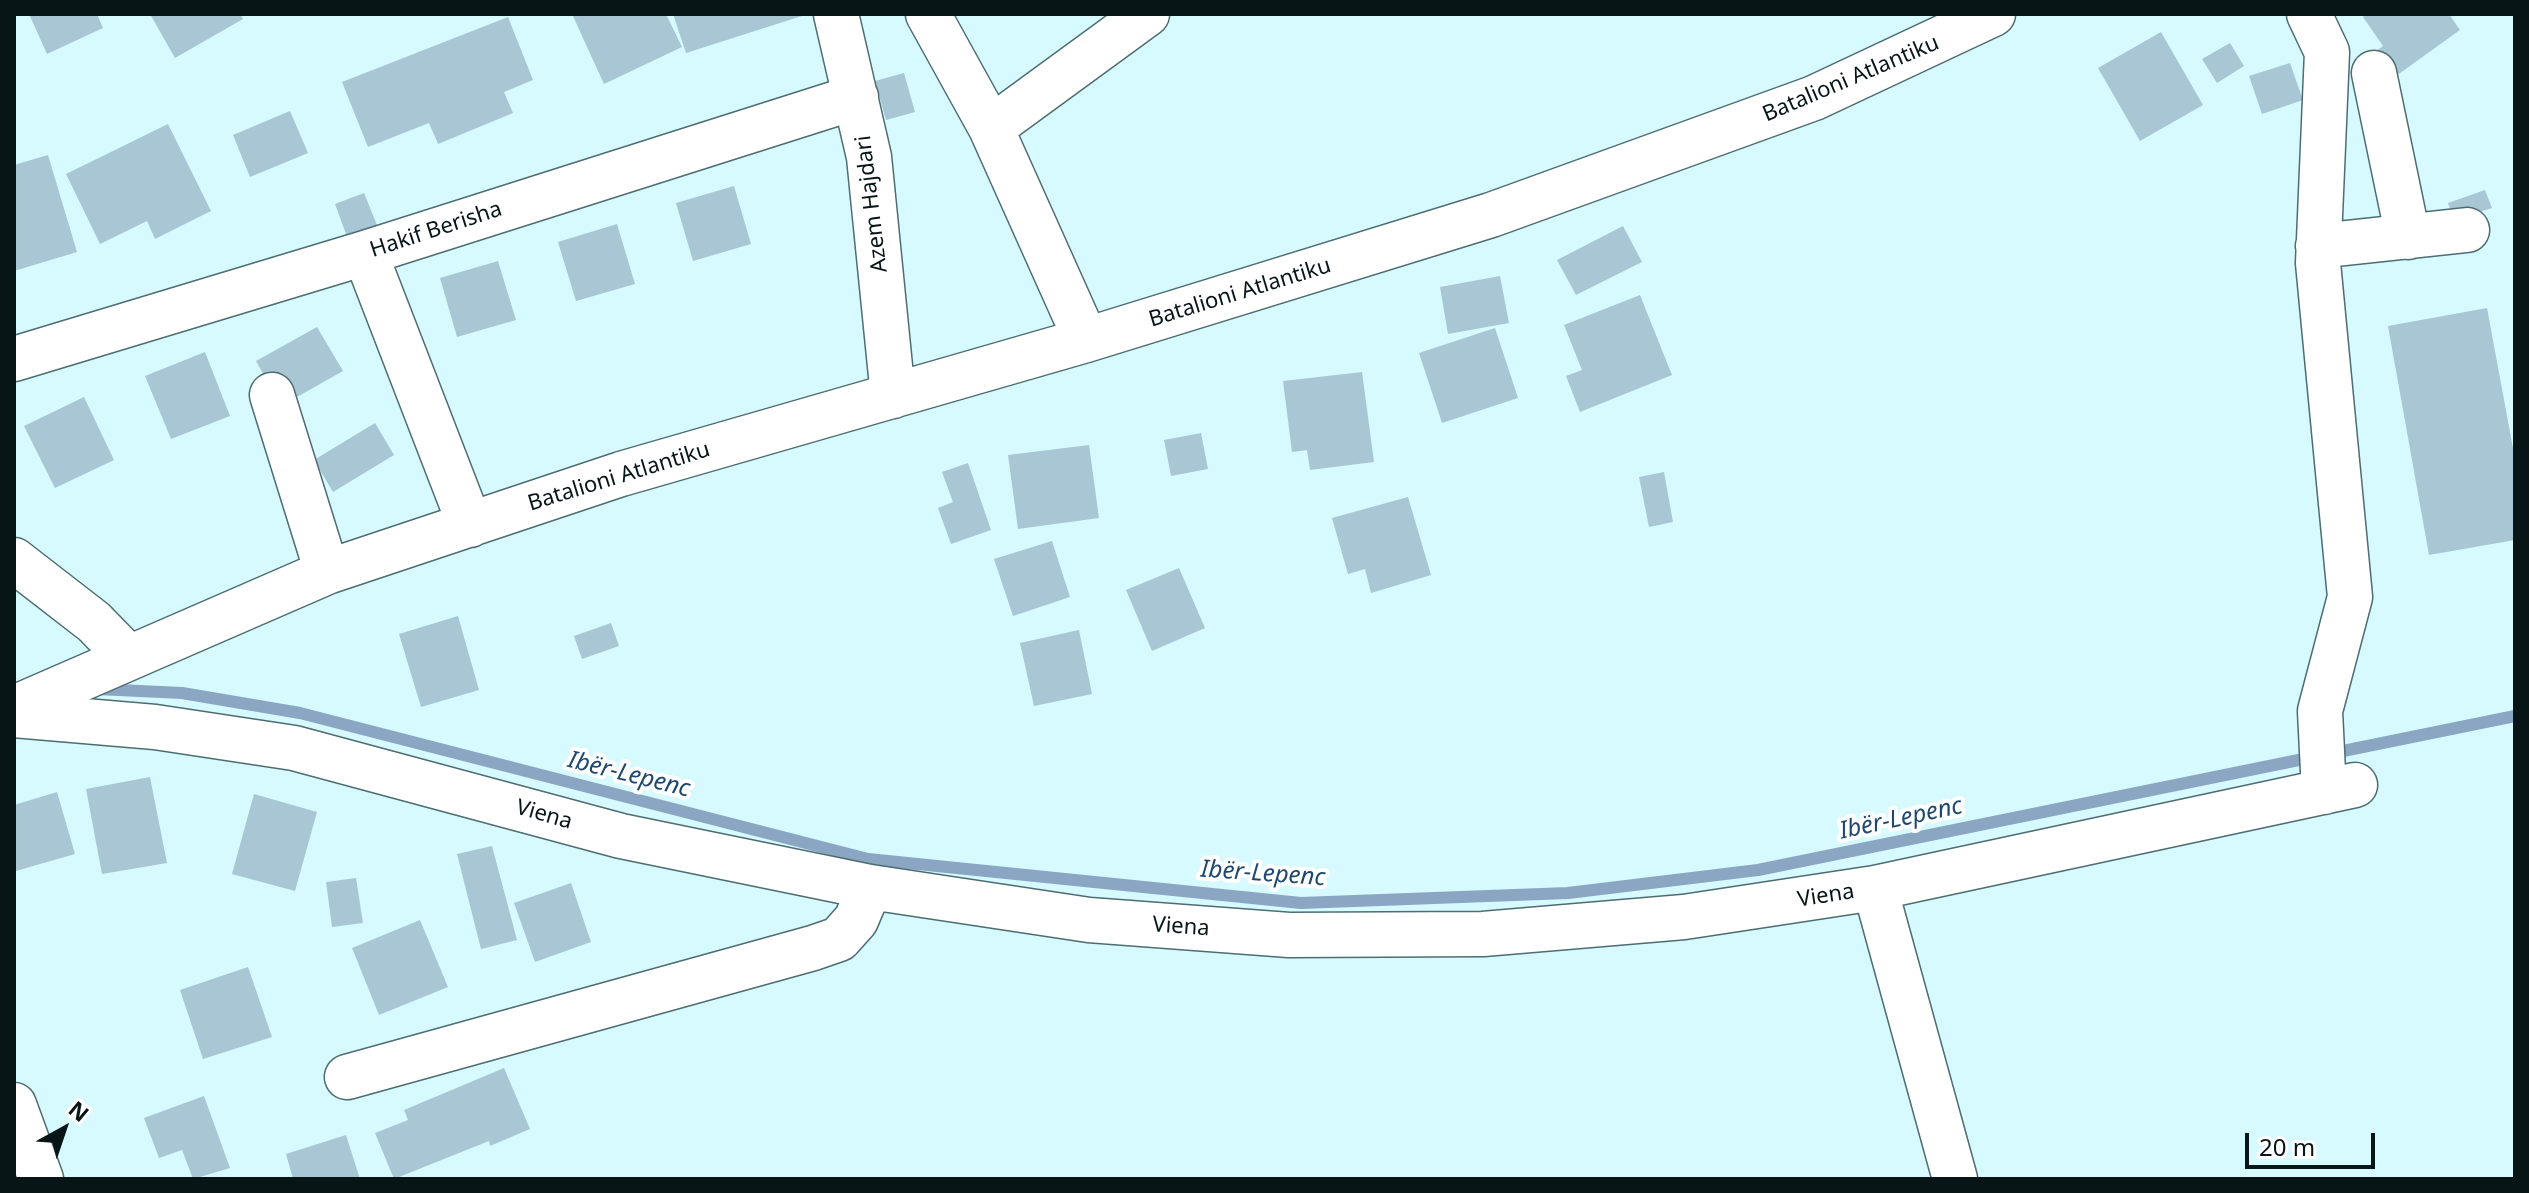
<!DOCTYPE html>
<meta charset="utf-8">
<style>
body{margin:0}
#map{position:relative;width:2529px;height:1193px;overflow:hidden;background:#d6faff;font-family:"Noto Sans",sans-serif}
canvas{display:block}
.frame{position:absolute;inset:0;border:16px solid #081517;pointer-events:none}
.north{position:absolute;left:24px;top:1089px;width:80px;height:80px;-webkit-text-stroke:6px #fff;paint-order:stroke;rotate:40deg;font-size:22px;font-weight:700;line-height:32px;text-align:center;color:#081517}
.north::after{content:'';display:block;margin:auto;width:28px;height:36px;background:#081517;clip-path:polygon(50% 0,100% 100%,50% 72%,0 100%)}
.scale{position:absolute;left:2245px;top:1133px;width:130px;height:36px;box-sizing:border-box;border:4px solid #081517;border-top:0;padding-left:10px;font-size:24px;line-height:28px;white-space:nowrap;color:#081517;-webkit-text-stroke:6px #fff;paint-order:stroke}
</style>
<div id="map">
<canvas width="2529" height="1193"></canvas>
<div class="frame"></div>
<div class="north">N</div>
<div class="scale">20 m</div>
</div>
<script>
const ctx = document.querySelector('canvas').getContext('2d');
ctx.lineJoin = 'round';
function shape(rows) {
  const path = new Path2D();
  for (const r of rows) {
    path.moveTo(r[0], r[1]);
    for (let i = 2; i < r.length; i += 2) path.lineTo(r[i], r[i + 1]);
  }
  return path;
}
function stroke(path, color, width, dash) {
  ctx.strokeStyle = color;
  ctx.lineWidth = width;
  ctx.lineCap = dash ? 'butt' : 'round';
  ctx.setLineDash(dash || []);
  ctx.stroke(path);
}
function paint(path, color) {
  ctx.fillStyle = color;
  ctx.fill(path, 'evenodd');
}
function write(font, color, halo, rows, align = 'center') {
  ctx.font = font + ' "Noto Sans",sans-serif';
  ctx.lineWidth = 8;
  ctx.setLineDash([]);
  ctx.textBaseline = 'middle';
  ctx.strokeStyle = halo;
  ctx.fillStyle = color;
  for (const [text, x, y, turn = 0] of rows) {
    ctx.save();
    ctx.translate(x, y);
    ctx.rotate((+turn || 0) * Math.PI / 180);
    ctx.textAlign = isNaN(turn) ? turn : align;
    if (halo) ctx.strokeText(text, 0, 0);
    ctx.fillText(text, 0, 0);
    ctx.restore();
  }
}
const stream = shape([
 [97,689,182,693,300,713,868,859,1301,903,1568,893,1758,870,2515,716]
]);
const building = shape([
 [29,14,97,14,103,28,47,54],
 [150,14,240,14,243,19,175,58],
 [572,14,666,14,682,47,604,84],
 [673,14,805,14,805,15,686,53],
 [2366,14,2449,14,2460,30,2389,81,2371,55,2383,46,2363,17],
 [508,17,533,80,504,92,513,113,438,144,429,123,368,147,342,82],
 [2161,32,2203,105,2140,141,2098,68],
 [2230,43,2244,66,2217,83,2202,59],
 [2290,63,2303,100,2262,114,2249,76],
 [904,73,915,112,886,120,875,81],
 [290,111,308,153,250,177,233,135],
 [168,124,211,211,155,239,147,221,100,244,66,174],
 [48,155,77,252,14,271,14,165],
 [734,186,751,244,693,261,676,203],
 [2485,190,2492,208,2454,220,2448,203],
 [364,193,379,230,349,242,335,204],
 [617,224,635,284,576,301,558,242],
 [1623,226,1642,262,1576,295,1557,260],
 [498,261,516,320,457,337,440,278],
 [1500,276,1509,323,1448,334,1440,287],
 [1640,295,1672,375,1580,412,1566,376,1582,370,1564,325],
 [2487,308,2515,459,2515,540,2429,555,2388,326],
 [317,327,343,371,281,406,256,361],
 [1495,328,1518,398,1442,423,1419,353],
 [205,352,230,416,171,439,145,376],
 [1362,372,1374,462,1310,470,1307,450,1292,452,1283,381],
 [84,397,114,460,55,488,24,426],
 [375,423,394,455,333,492,314,460],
 [1201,433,1208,469,1171,476,1164,440],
 [1089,445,1099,518,1018,529,1008,455],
 [968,463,991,530,951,544,938,508,953,502,942,472],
 [1664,472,1673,522,1649,527,1639,477],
 [1408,497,1431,575,1371,593,1365,569,1348,574,1332,518],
 [1052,541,1070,597,1013,616,994,559],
 [1179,568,1205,628,1152,651,1126,590],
 [458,616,479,690,421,707,399,634],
 [611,623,619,646,582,659,574,636],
 [1079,630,1092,694,1034,706,1020,643],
 [150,777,167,863,102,874,86,789],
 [57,792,75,854,16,871,14,805],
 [254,794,317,812,295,891,232,874],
 [492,846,517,940,481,949,457,854],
 [356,878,363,923,332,927,326,882],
 [571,883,591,942,535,962,514,903],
 [420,920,448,987,379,1015,352,948],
 [248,967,272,1037,203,1059,180,990],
 [504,1068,530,1129,490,1146,489,1141,394,1179,375,1133,408,1120,404,1110],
 [204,1096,230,1168,193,1179,182,1150,159,1158,144,1118],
 [346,1135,360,1179,293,1179,286,1154]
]);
const minor = shape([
 [836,14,869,157,893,396],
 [928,14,991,128,1086,340],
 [2309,14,2327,52,2318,263,2350,597,2320,711,2324,792],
 [2374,73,2408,237],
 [991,128,1147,14],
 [2318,246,2467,230],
 [365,253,470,525],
 [14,359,365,253,856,97],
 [272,395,327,572],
 [14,560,94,622,128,657],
 [14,708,327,572,621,474,1086,340,1491,215,1814,98,1993,14],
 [14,715,155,727,294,748,621,836,870,887,1089,920,1289,935,1483,934,1684,917,1875,888,2355,785],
 [1875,888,1955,1179],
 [347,1077,813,948,839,939,856,920,870,887],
 [14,1105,41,1179]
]);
const streetNames = [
 ["Batalioni Atlantiku",1851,79,-23],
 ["Azem Hajdari",872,204,-97],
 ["Hakif Berisha",436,230,-18],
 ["Batalioni Atlantiku",1240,293,-17],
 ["Batalioni Atlantiku",619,477,-17],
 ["Viena",544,815,16],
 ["Viena",1826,896,-9],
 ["Viena",1181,927,4]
];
const waterNames = [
 ["Ibër-Lepenc",629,775,14],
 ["Ibër-Lepenc",1901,819,-12],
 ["Ibër-Lepenc",1263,874,4]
];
stroke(stream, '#8aa6c3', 12);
paint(building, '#a8c6d4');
stroke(minor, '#4d6d71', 47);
stroke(minor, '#fff', 44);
write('22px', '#081517', '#fff', streetNames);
write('italic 24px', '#1e4870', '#fff', waterNames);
</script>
